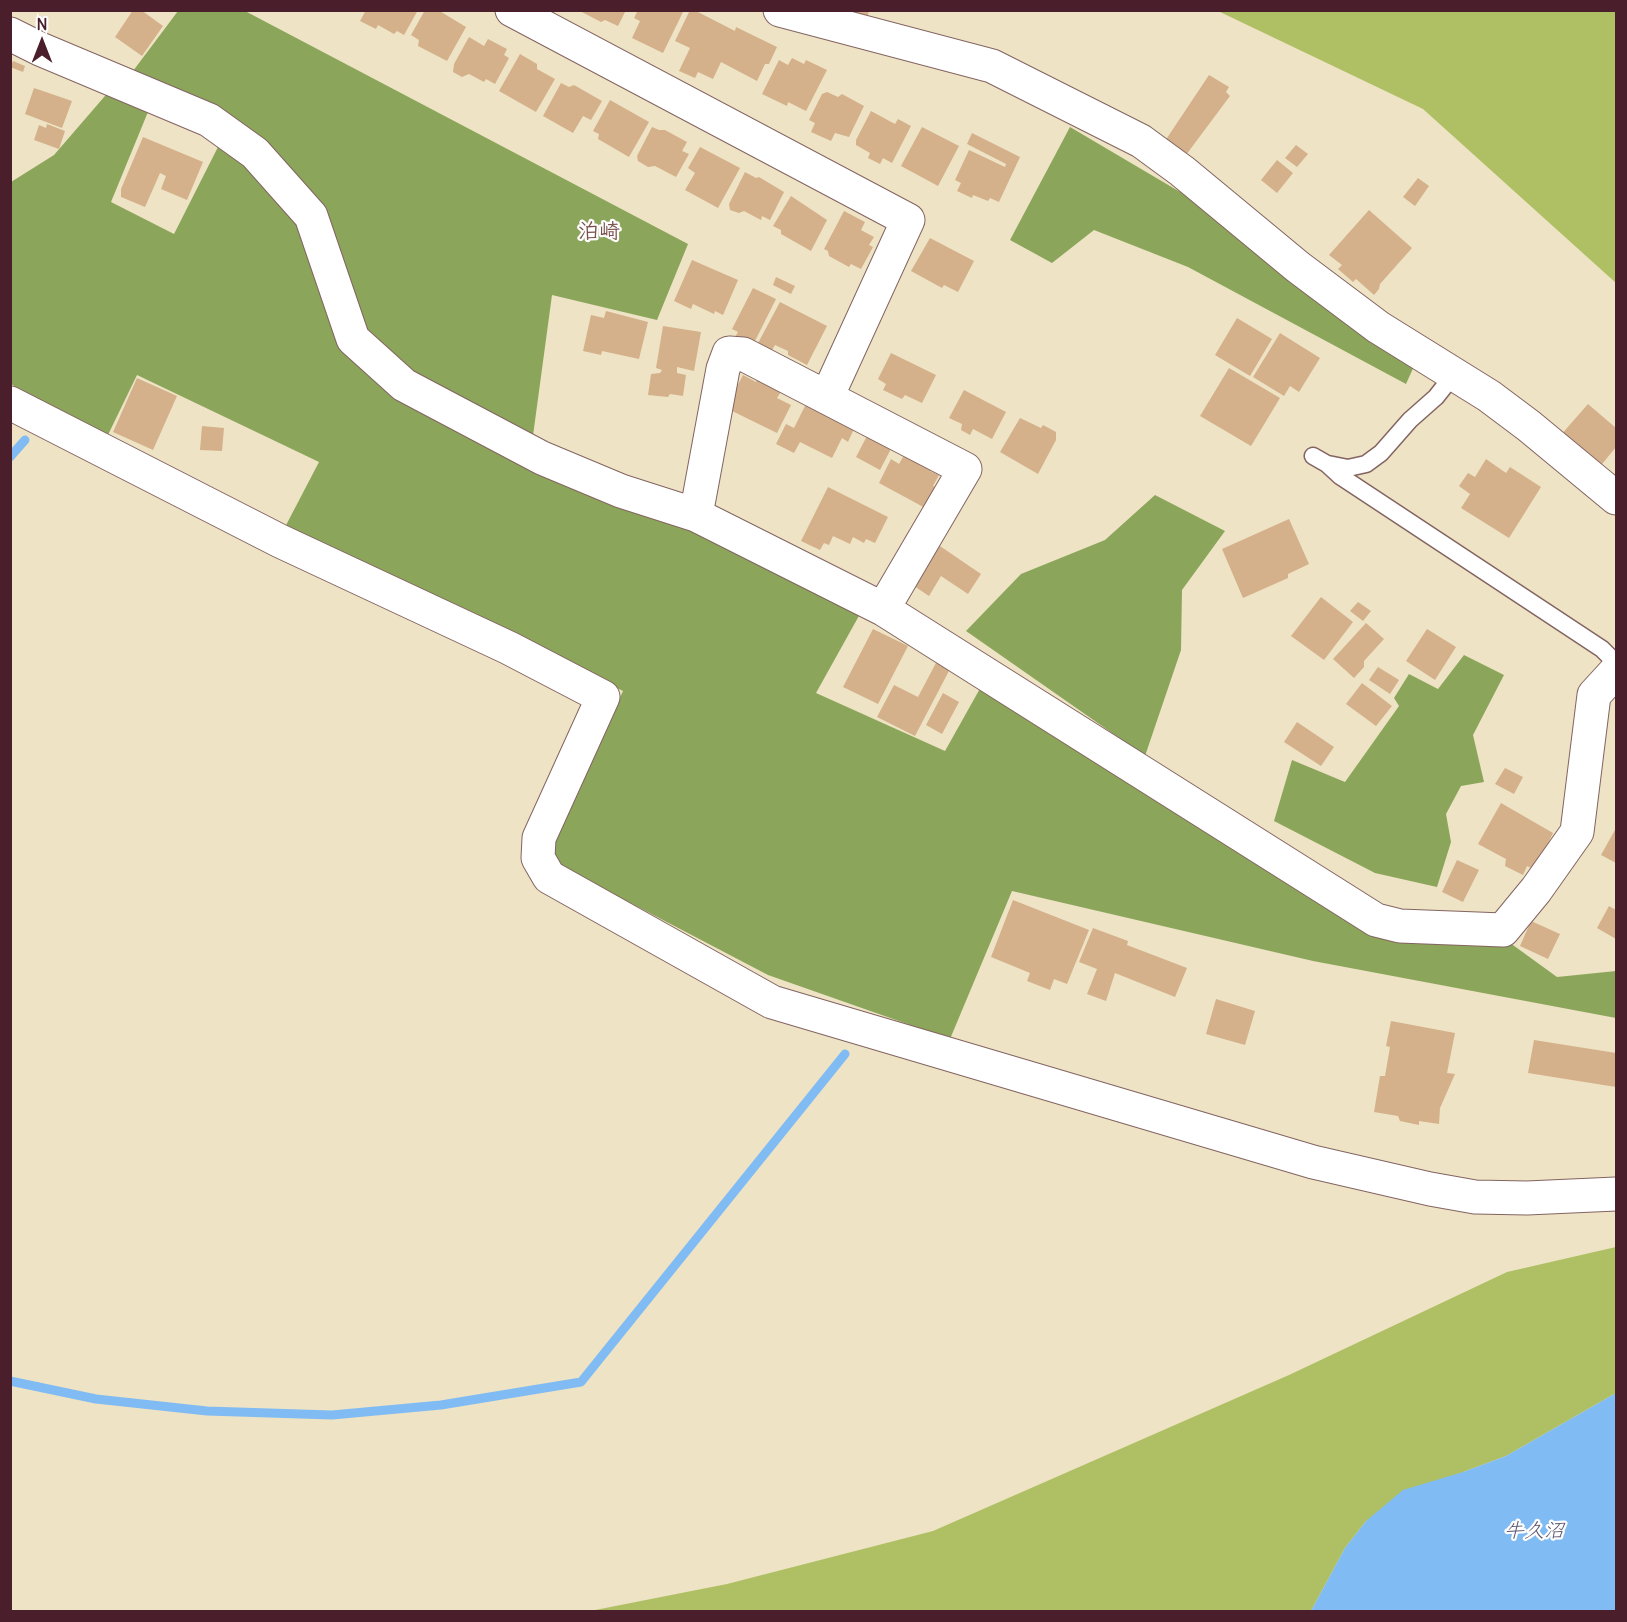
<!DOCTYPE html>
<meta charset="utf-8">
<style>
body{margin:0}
#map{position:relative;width:1627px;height:1622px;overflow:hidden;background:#eee3c5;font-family:Delius,sans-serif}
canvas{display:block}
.frame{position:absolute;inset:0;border:12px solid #4a1f2b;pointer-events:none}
.north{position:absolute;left:12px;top:12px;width:60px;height:60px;-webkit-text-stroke:4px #fff;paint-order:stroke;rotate:0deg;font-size:16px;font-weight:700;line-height:24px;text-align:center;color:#4a1f2b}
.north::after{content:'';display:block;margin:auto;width:21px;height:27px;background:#4a1f2b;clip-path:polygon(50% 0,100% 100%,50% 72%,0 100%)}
</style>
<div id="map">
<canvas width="1627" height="1622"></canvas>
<div class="frame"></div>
<div class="north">N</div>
</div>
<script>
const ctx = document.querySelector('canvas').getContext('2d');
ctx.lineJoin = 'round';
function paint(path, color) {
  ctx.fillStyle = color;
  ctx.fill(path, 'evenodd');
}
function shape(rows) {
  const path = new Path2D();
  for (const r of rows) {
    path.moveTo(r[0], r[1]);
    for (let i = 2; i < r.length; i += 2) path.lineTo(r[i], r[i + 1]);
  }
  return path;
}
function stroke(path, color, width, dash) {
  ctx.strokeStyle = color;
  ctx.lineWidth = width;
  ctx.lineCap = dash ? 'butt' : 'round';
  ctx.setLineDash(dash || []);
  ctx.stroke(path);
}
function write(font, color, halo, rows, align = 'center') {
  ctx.font = font + ' Delius,"Klee One",sans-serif';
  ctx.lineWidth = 4.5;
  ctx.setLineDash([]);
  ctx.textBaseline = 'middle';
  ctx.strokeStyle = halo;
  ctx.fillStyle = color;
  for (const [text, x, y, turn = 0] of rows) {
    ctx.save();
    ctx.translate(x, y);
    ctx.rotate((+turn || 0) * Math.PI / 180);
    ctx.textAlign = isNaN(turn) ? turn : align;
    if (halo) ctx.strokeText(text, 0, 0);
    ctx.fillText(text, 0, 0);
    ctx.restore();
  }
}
const green = shape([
 [1218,11,1616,11,1616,283,1423,109],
 [1616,1247,1616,1393,1506,1456,1463,1472,1366,1521,1345,1548,1311,1611,585,1612,727,1584,933,1531,1289,1375,1507,1272]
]);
const forest = shape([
 [178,11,245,11,688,244,657,320,552,295,532,443,411,380,368,340,311,198,130,75],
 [111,89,150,107,111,202,174,234,218,147,247,160,292,213,338,338,680,521,865,605,816,693,945,751,982,685,1394,940,1506,940,1557,977,1616,971,1616,1018,1313,961,1012,891,950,1039,768,975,554,863,553,839,623,691,284,529,319,462,137,375,106,439,11,384,11,182,54,155],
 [1070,127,1192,199,1415,364,1406,384,1188,267,1094,230,1052,263,1010,240],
 [1155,495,1225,531,1182,590,1181,650,1145,756,966,631,1021,574,1105,540],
 [1464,655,1504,675,1473,735,1484,782,1461,786,1446,814,1451,842,1437,887,1375,873,1274,821,1292,760,1345,782,1399,706,1394,698,1409,674,1438,689]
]);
const water = shape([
 [1616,1393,1616,1611,1311,1611,1345,1548,1366,1521,1403,1490,1463,1472,1506,1456]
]);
const stream = shape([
 [10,457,25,440],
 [10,1381,96,1399,207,1411,332,1415,441,1405,581,1382,845,1054]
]);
const building = shape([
 [133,10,141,10,163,26,142,56,115,37],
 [366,10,418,10,404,35,397,31,394,34,378,25,376,29,360,21],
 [425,10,438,10,466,27,447,61,418,46,419,40,411,35],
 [578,10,626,10,618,26,605,20,601,22],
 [638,10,680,10,683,12,663,53,632,38,640,21,634,18],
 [690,10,694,10,735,31,736,27,777,47,769,64,765,64,757,81,721,62,713,79,698,72,695,78,679,71,690,48,675,41],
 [827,10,869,10,867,21],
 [469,37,484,46,488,39,507,49,504,55,509,58,495,84,486,79,484,82,469,74,462,77,453,72,454,64],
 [520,54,537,64,537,69,555,79,536,112,499,91],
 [792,58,804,64,806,60,827,70,806,111,788,102,787,106,762,94,779,60,788,65],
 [13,61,25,66,23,72,10,67],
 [1209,75,1229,87,1226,92,1230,96,1183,159,1163,144],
 [561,83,569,87,574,85,602,101,591,120,583,116,573,133,543,116],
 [34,88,72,101,62,128,25,114],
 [827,92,838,97,842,94,864,106,849,137,835,133,831,141,811,132,815,123,809,120,822,94],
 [610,100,649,122,629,157,598,139,599,134,593,131],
 [871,111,895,124,898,119,911,126,892,163,883,158,880,164,868,158,870,153,856,145,856,140],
 [47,124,65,131,59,149,34,140,39,125,46,128],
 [652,127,659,130,665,130,687,142,682,151,689,154,676,177,655,166,648,167,638,161,637,156],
 [922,127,959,146,938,186,901,166],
 [972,133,1020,157,999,202,990,198,988,201,973,195,972,198,957,191,961,183,955,180,969,150,1005,167,1006,164,967,144],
 [143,137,203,162,187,200,161,189,166,176,160,173,145,207,121,197,121,189],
 [1296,145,1308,154,1297,167,1285,158],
 [700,147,740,168,718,208,685,190,695,173,688,168],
 [1277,160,1293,173,1277,193,1261,180],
 [745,172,756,178,759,177,784,192,770,220,762,216,761,220,744,211,739,213,730,210,729,204],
 [1418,178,1429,186,1415,206,1403,197],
 [791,196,827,220,811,251,781,234,781,230,773,226],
 [1369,210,1412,248,1380,284,1379,289,1374,295,1356,279,1353,282,1338,269,1342,265,1329,255],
 [844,211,865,222,861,230,874,237,869,245,873,247,861,269,851,264,849,267,829,256,828,251,824,249],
 [930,238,974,261,958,292,944,285,942,288,911,271],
 [692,260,738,280,723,315,715,311,714,314,693,304,691,309,674,301],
 [776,277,795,286,791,294,773,285],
 [753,288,776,299,753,345,735,337,738,332,732,329],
 [780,302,827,326,807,365,788,355,788,351,775,345,771,352,757,345],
 [606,311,648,322,639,359,602,351,601,355,583,351,591,315,604,318],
 [1237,318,1272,339,1250,376,1215,355],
 [663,326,701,332,694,371,677,367,677,373,686,375,683,396,670,394,668,397,648,395,651,374,660,373,662,370,656,368],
 [1280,333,1320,358,1299,392,1290,386,1284,396,1253,377],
 [891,353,936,375,922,403,905,395,902,399,883,390,886,384,878,379],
 [1229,368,1280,398,1251,446,1200,416],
 [743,375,756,382,758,378,782,390,777,398,791,405,777,433,726,408],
 [137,378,177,396,153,450,113,432],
 [964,390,1006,412,992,439,973,429,970,435,961,430,962,424,949,418],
 [806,404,854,429,848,442,842,438,832,458,800,442,794,453,776,444,786,424,794,428],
 [1588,404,1616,428,1616,447,1598,469,1560,436],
 [1020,418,1041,428,1043,425,1056,432,1056,440,1038,474,1000,452],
 [202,426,224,428,222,451,200,450],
 [868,434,892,447,880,470,856,457],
 [904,455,932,468,930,471,939,475,933,486,937,488,927,509,879,483,891,459,899,464],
 [1486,459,1506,473,1510,467,1541,487,1509,538,1461,508,1470,494,1459,486,1468,473,1475,477],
 [828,487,888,517,875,543,866,539,864,543,853,537,850,544,833,536,829,545,824,543,820,550,801,541],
 [1289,519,1309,564,1288,574,1288,578,1243,598,1222,549],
 [937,544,981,574,968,594,941,576,929,596,911,584],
 [1321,597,1353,622,1324,660,1291,636],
 [1358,602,1371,611,1363,621,1350,611],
 [1366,623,1384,639,1364,661,1364,667,1354,678,1333,659],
 [873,629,908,646,878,704,843,687],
 [1427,629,1456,647,1435,680,1406,661],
 [937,661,951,667,915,736,877,717,894,685,918,697],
 [1378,667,1399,680,1390,694,1369,680],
 [1362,683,1392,706,1376,726,1346,704],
 [943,693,959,702,942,734,926,725],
 [1297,722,1334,747,1321,766,1284,742],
 [1505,768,1523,777,1514,794,1495,784],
 [1501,803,1553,833,1535,870,1527,866,1523,875,1505,866,1506,859,1478,844],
 [1616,828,1616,863,1601,855],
 [1457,860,1479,870,1463,902,1442,892],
 [1013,900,1089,930,1067,984,1054,979,1050,990,1027,981,1030,973,991,957],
 [1609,906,1616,910,1616,939,1597,928],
 [1531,921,1560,934,1548,959,1520,946],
 [1093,928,1128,941,1127,945,1187,968,1175,997,1115,973,1106,1001,1087,994,1097,969,1079,962],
 [1216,999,1255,1011,1245,1045,1206,1034],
 [1391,1021,1455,1033,1447,1073,1455,1074,1440,1108,1439,1124,1419,1121,1419,1125,1400,1121,1398,1116,1374,1112,1380,1076,1385,1076,1390,1047,1386,1046],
 [1534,1040,1616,1053,1616,1087,1528,1073]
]);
const lane = shape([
 [1313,456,1327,464,1340,476,1602,649,1616,663],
 [1328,464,1348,468,1366,464,1381,453,1410,420,1436,397,1455,373]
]);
const street = shape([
 [512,10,908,220,827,397],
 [780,10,992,66,1141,141,1182,171,1298,267,1378,327,1489,396,1529,426,1616,498],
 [10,34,40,49,209,120,255,153,311,216,353,339,404,385,542,458,621,491,696,515,883,609,1376,920,1400,926,1503,930,1536,890,1577,832,1594,695,1616,671],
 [10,403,280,541,509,648,603,697,539,838,538,858,549,877,772,1002,1313,1162,1430,1189,1475,1197,1527,1198,1616,1194],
 [696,515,723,369,729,353,743,354,965,469,883,609]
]);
const waterNames = [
 ["牛久沼",1534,1531]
];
const quarterNames = [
 ["泊崎",599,232]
];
paint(green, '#afc064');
paint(forest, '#8ba65a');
paint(water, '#80bcf3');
stroke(stream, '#80bcf3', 9);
paint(building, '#d4b18a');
stroke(lane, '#836461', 19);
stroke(street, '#836461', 35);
stroke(lane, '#fff', 16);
stroke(street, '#fff', 33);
write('italic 20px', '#5d5671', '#fff', waterNames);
write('bold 21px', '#7a524c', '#fff', quarterNames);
</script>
